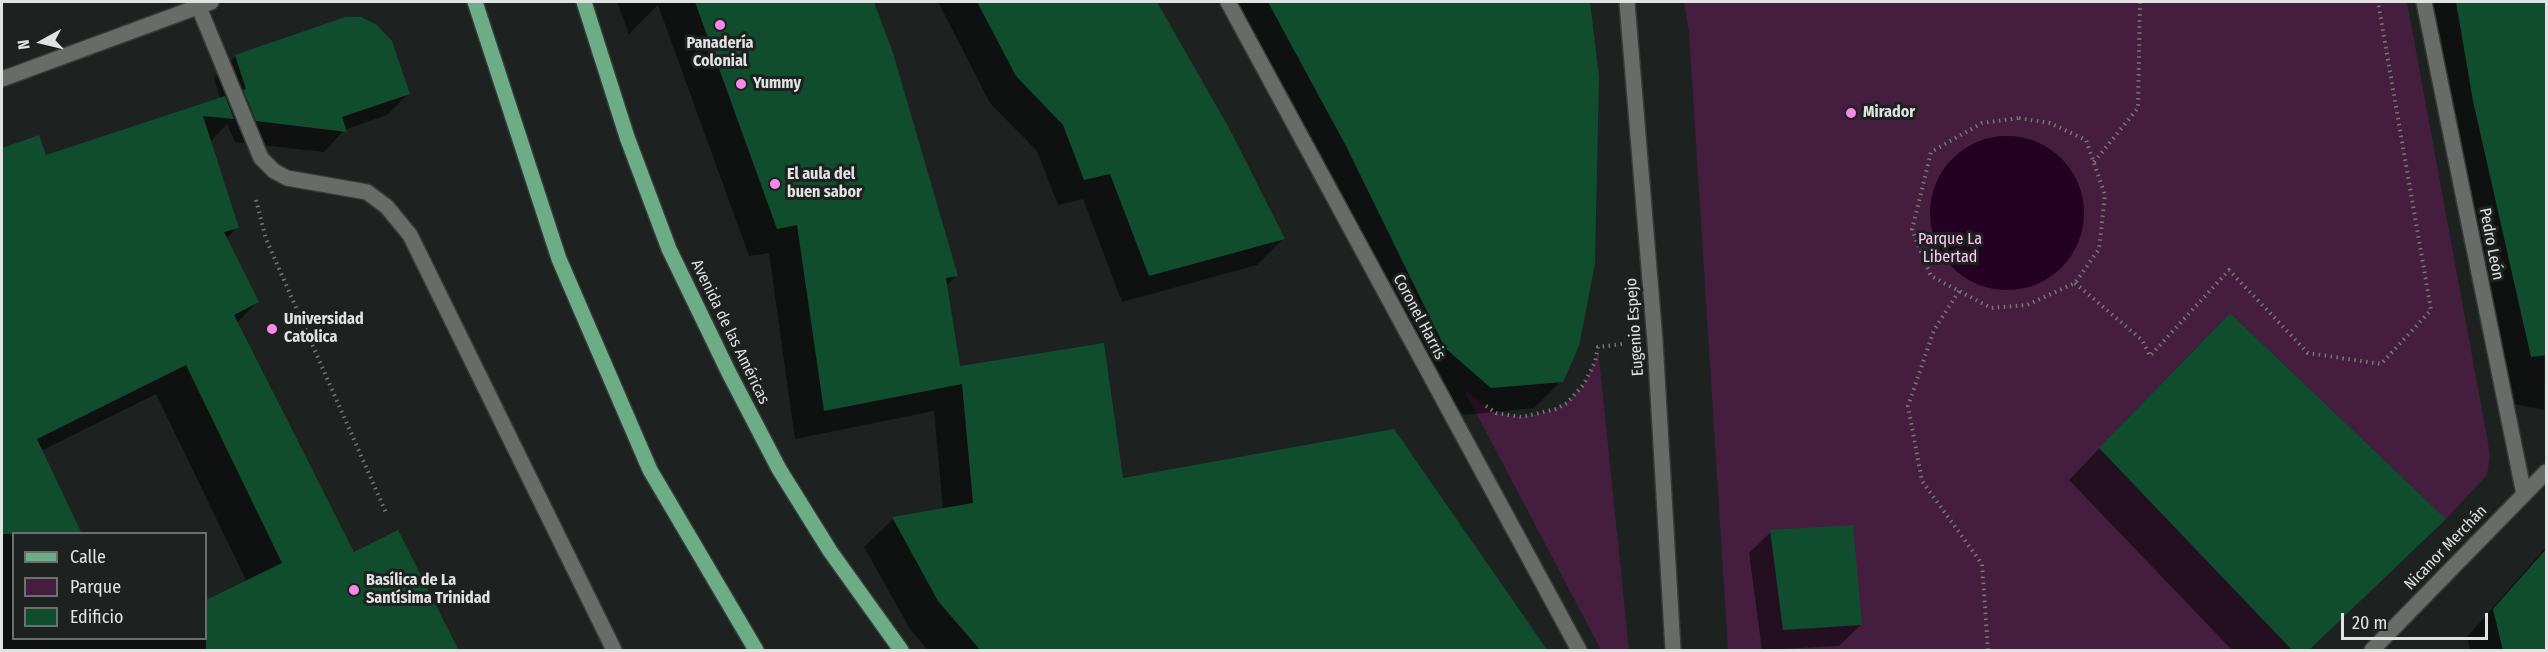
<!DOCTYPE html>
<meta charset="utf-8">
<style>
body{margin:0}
#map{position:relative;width:2548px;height:652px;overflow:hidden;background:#1d211f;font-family:"Fira Sans Condensed",sans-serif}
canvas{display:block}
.frame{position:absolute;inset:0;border:3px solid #e0e3e1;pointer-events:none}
.legend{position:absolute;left:12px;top:532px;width:195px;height:108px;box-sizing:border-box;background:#1d211f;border:2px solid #6b6f6d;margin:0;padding:8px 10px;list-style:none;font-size:18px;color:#e0e3e1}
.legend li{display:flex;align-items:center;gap:12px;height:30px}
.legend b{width:30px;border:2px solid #6b6f6d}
.north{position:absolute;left:12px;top:12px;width:60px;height:60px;-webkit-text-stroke:4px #1d211f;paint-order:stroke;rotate:262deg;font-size:16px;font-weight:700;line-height:24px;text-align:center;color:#e0e3e1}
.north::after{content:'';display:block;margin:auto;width:21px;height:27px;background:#e0e3e1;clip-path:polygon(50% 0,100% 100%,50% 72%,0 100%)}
.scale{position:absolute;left:2341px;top:613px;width:147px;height:27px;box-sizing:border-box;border:3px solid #e0e3e1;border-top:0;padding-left:8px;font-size:18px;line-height:21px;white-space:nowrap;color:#e0e3e1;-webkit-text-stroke:4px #1d211f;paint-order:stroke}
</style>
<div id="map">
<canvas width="2548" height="652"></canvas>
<div class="frame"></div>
<ul class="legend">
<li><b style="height:8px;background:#6cac86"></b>Calle</li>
<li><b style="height:16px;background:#441d3f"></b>Parque</li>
<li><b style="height:16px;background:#104d2e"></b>Edificio</li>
</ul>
<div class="north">N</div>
<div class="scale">20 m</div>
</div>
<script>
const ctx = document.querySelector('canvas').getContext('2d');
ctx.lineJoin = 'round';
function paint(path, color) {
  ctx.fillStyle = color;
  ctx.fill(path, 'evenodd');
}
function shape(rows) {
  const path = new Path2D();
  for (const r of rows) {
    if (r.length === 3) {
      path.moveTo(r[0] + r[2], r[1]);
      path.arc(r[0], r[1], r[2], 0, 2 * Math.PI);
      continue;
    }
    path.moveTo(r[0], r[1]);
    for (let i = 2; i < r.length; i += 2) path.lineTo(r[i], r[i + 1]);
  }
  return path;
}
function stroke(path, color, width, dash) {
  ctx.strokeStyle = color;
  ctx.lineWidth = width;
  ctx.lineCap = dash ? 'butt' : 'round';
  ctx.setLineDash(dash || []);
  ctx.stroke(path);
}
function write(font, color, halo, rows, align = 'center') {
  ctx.font = font + ' "Fira Sans Condensed",sans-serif';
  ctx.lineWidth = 6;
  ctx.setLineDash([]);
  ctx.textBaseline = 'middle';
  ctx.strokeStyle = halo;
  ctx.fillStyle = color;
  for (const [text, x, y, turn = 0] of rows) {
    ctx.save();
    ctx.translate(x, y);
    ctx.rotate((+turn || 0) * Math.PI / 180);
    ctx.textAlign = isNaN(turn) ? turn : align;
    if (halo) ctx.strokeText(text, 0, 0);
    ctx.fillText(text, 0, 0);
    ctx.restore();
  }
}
const green = shape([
 [1684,2,2407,2,2487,437,2490,456,2487,475,2446,519,2230,313,2105,442,2294,650,1728,650,1689,33],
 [1598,347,1629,650,1601,650,1464,390,1496,413,1522,417,1544,413,1567,403,1584,385,1595,362]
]);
const water = shape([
 [2007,213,77]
]);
const shadow = shape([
 [617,2,872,2,892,54,956,276,946,286,959,368,1122,480,1546,650,928,650,910,629,864,547,893,519,943,510,934,411,795,439,769,253,749,256,658,5,629,34],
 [938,2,1156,2,1228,129,1283,239,1257,265,1122,302,1083,199,1058,205,1037,151,990,103],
 [1226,2,1588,2,1597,76,1561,381,1534,408,1464,415,1419,375,1320,173],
 [2422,2,2546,2,2544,410,2501,401],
 [236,56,409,93,387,115,344,130,324,152,235,142,227,124,210,142,238,227,226,239,257,302,237,323,353,554,458,650,2,650,2,149,38,137,45,157,221,99,214,78],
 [156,394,247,582,206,602,206,638,14,638,14,534,41,451],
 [2198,346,2308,650,2232,650,2069,480],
 [1771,532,1861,625,1839,646,1762,650,1749,553],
 [2546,547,2546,650,2470,650,2467,637]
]);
const building = shape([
 [695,2,874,2,893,53,958,276,946,278,960,366,1104,343,1123,478,1394,429,1548,651,981,651,938,601,892,517,973,503,962,384,824,411,797,225,777,229],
 [977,2,1157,2,1229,128,1285,239,1149,276,1110,174,1084,180,1063,125,1016,76],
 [1268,2,1590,2,1599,76,1595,264,1579,346,1563,382,1491,388,1445,348,1346,146],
 [2456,2,2547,2,2547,355,2531,357,2473,101],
 [345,17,361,17,377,25,392,41,410,94,342,117,347,132,256,121,243,90,246,89,235,55],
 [225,96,234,119,203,116,239,228,224,232,259,302,234,315,354,552,398,530,459,651,206,651,206,600,282,563,186,365,37,439,82,534,2,534,2,148,39,135,46,155],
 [2230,313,2446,519,2308,651,2293,651,2099,448],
 [1853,525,1862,625,1783,630,1770,530],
 [2547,548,2547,651,2503,651,2493,609]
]);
const path = shape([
 [2019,118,2050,123,2086,140,2105,195,2099,249,2075,283,2027,305,1991,308,1931,276,1912,230,1931,152,1982,123,2019,118],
 [2094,162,2138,108,2140,2],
 [256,200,266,239,387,515],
 [2075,283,2142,340,2150,356,2229,270,2308,353,2381,364,2431,310,2378,2],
 [1959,291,1934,330,1908,406,1922,481,1982,564,1988,650],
 [1486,406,1496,413,1522,417,1556,409,1567,403,1584,384,1595,362,1598,347,1622,344]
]);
const service = shape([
 [198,5,261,158,274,171,287,178,367,192,387,207,410,235,614,650]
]);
const minor = shape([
 [1228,2,1579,650],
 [1627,2,1655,341,1673,650],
 [2424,2,2524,494],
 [2,79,211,2],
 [2372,650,2546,472]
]);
const primary = shape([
 [475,2,559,259,650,470,756,650],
 [584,2,627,137,669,249,729,373,779,469,830,551,901,650]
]);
const markers = [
 [720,25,6,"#f888ea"],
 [741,84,6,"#f888ea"],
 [1851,113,6,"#f888ea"],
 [775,184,6,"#f888ea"],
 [272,329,6,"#f888ea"],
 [354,590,6,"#f888ea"]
];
const poiNames = [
 ["Panadería",720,44,"center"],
 ["Colonial",720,62,"center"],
 ["Yummy",753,84],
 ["Mirador",1863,113],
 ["El aula del",787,175],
 ["buen sabor",787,193],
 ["Universidad",284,320],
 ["Catolica",284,338],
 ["Basílica de La",366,581],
 ["Santísima Trinidad",366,599]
];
const parkNames = [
 ["Parque La",1950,240],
 ["Libertad",1950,258]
];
const streetNames = [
 ["Pedro León",2491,244,79],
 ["Coronel Harris",1419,317,62],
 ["Eugenio Espejo",1635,327,-94],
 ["Avenida de las Américas",730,332,64],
 ["Nicanor Merchán",2446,548,-46]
];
paint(green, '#441d3f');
paint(water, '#240022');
paint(shadow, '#0007');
paint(building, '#104d2e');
stroke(service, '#373b38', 18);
stroke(minor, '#373b38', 18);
stroke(primary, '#373b38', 18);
stroke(path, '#757876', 4, [1.5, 4.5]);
stroke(service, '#676c69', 15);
stroke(minor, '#676c69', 15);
stroke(primary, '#6cac86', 15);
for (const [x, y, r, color] of markers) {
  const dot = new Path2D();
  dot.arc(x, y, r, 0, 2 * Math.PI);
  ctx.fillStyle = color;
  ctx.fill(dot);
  stroke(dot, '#1d211f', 2);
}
write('bold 16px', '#e0e3e1', '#1d211f', poiNames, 'left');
write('16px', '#ffc6f6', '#1d211f', parkNames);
write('16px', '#e0e3e1', '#1d211f', streetNames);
</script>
